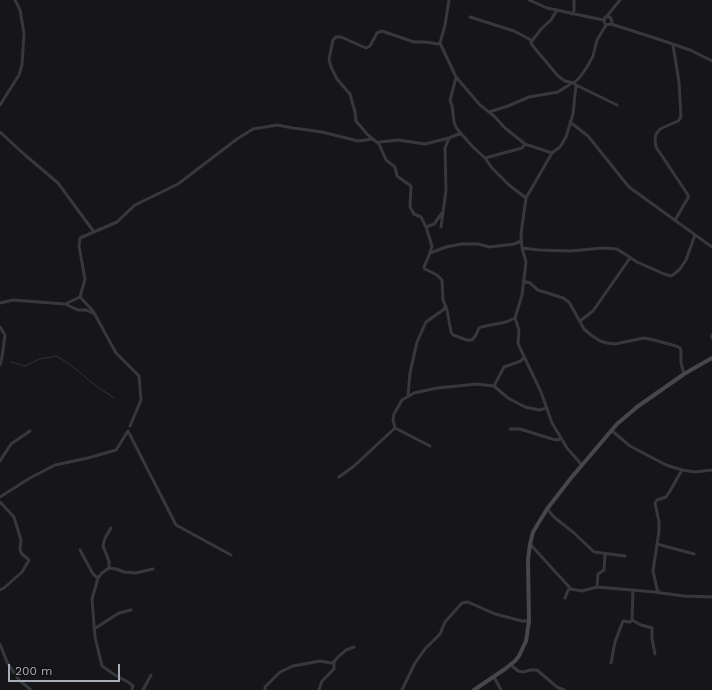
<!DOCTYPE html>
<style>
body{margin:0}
#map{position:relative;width:712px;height:690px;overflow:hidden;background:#161618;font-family:"Work Sans",sans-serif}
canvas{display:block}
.scale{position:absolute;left:8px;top:664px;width:112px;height:18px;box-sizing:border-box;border:2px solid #a8adb8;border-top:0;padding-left:5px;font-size:12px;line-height:14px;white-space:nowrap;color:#a8adb8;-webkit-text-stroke:3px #111113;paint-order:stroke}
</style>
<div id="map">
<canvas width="712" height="690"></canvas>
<div class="scale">200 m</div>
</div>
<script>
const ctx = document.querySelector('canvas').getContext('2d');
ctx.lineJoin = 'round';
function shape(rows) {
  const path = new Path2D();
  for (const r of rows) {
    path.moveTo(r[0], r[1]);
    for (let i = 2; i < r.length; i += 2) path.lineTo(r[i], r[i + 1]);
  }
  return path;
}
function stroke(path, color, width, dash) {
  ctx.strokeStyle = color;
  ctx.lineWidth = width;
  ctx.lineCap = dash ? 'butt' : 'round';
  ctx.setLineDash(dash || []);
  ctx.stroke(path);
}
const stream = shape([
 [11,362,25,366,39,359,57,356,76,369,92,383,114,398]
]);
const minor = shape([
 [449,0,445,25,440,43,456,77,480,105,494,116,505,128,525,144,552,153],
 [529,0,547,8,603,20],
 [557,10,551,20,542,28,531,42,532,45,558,76,565,81,574,83],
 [572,14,574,11,574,0],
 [607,16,620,0],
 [470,17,514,31,531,40,531,43],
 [611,24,612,21,610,17,605,17,604,22,606,25,611,24,658,39,690,50,712,61],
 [673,45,679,82,681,117,678,121,660,129,656,134,655,141,656,147,688,195,688,198,675,220],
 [456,77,450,101,452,105,454,122,457,129,473,147,485,158,492,168,509,185,526,198],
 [576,85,617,105],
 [0,105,19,75,22,65,24,33,20,10,15,0],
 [489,112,508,106,529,97,558,92,572,83],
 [570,122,588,136,629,187,712,247],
 [0,132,25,155,58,183,94,232],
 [379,144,368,135,356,121,355,112,350,94,337,79,331,67,329,59,333,40,336,37,341,37,366,48,370,46,377,33,382,31,414,42,425,42,438,44,440,43],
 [485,158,522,148,525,144],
 [426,227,434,224,442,213],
 [441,227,446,190,445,148,449,138,461,133],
 [522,248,539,250,570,251,603,248,617,249,637,262,664,274,671,276,673,275,680,269,686,260,695,235],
 [430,252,432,246,426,227,421,217,414,214,410,207,411,186,397,176,395,167,386,160,379,144,380,142,398,140,425,144,449,138],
 [523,281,530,283,538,290,563,298,569,302,584,329,591,335,600,341,607,343,615,344,644,338,654,340,676,346,680,348,681,351,681,363,684,374],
 [80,297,85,279,79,246,80,238,117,222,135,205,178,184,237,139,253,129,277,125,293,128,322,132,358,141,373,139],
 [80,297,93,311,116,353,139,376,141,400,130,426],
 [0,303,13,300,65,304,78,310,86,310,95,314],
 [65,304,80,297],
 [515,318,506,322,481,327,479,328,476,335,472,340,467,340,453,335,451,332,447,310,443,300,442,280,437,275,425,269,424,267,430,253,446,247,461,244,478,244,490,247,514,244,521,241],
 [580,321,593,311,630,258],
 [0,327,5,335,2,357,0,365],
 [712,335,712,338],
 [494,386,508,398,525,407,539,410,547,408],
 [408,396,410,373,417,342,426,322,443,310,446,306],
 [510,429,520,429,552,439,558,440,560,439,560,437],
 [611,430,630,446,666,465,682,470,695,472,712,470],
 [430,446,395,428,393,420,394,414,402,400,414,393,437,388,477,384,494,386,504,367,521,361,524,357],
 [0,461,11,444,30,431],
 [582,465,567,448,552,423,541,392,520,348,518,343,519,330,515,318,522,295,525,271,526,262,522,248,521,234,526,198,552,153,560,147,566,137,573,114,576,85,574,83,580,77,587,67,593,56,597,40,606,25],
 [339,477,354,466,395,428],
 [0,497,30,478,55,465,88,458,116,450,128,431,176,525,231,555],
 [0,502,14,517,21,540,20,550,22,554,29,560,22,572,4,588,0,590],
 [547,509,555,518,573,532,594,552,625,556],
 [530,544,571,589],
 [657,544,694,554],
 [80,550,93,574,98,578],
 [109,568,109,561,103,546,105,538,111,528],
 [597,587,598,574,604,570,605,554],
 [659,592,657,589,653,571,659,531,659,522,655,503,657,500,666,497,670,491,682,470],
 [565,598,568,590,571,589,582,591,597,587,654,592,684,596,712,597],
 [632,620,641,625,652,628,652,639,655,654],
 [94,629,119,613,131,610],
 [0,644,7,662,19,680,31,690],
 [611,663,615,642,623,621,630,622,632,620,633,590],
 [511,665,518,671,523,672,530,670,537,670,557,687,564,690],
 [494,677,501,690],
 [132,690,133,686,128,682,115,675,102,666,95,637,92,599,98,578,102,573,109,568,116,569,124,572,136,573,153,569],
 [143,690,151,675],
 [265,690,265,687,280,672,293,666,320,661,331,663,334,662],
 [319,690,322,681,334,669,334,662,337,658,346,650,354,647],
 [402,690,415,663,425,649,440,634,445,622,462,603,468,602,495,614,522,621,529,621]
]);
const secondary = shape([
 [474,690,505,669,515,661,519,656,526,641,529,621,528,560,530,544,533,532,547,509,571,478,617,424,637,407,684,374,712,358]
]);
stroke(stream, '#2c353c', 1);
stroke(minor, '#37383d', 3);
stroke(secondary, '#45474d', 4);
</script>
